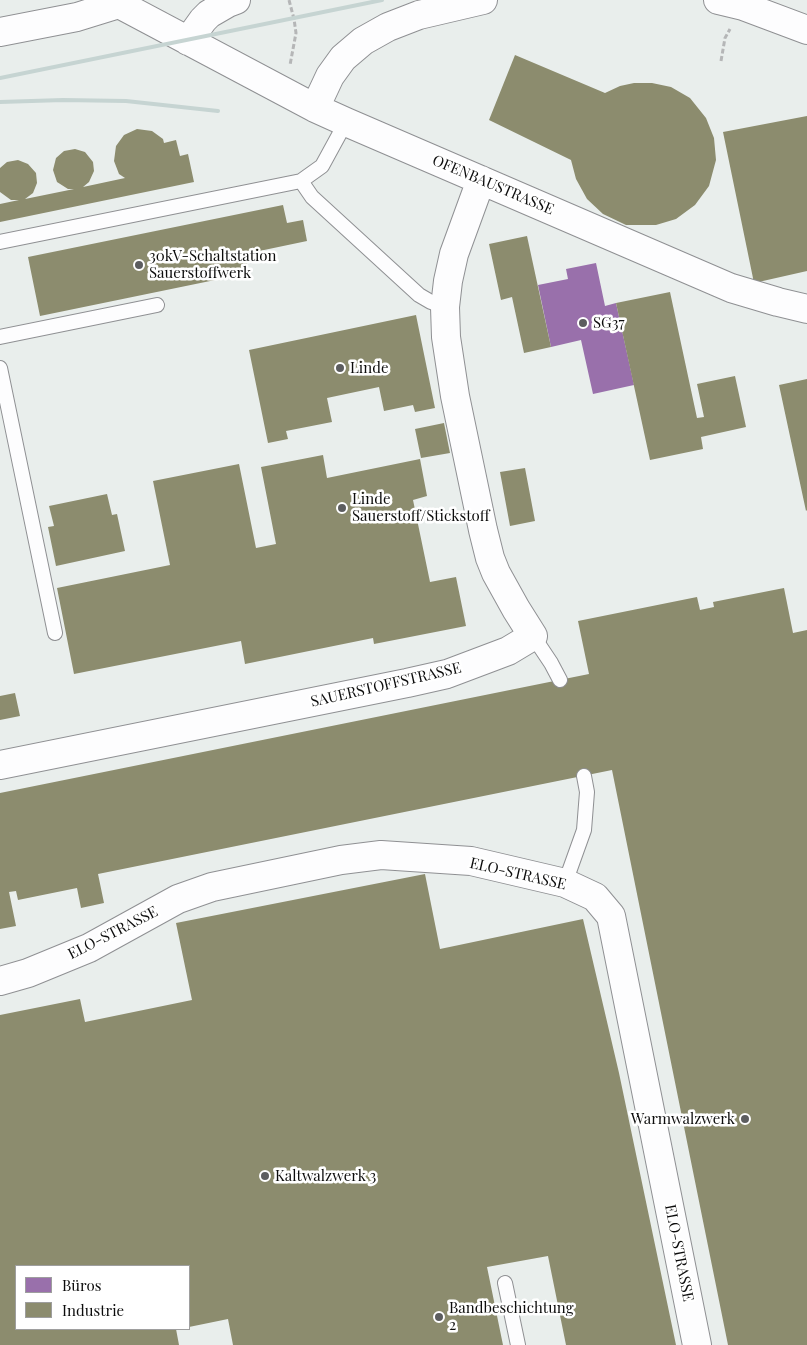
<!DOCTYPE html>
<meta charset="utf-8">
<style>
body{margin:0}
#map{position:relative;width:807px;height:1345px;overflow:hidden;background:#f0f3fa;font-family:"Playfair Display",serif}
canvas{display:block}
.legend{position:absolute;left:15px;top:1265px;width:175px;height:65px;box-sizing:border-box;background:#fff;border:1px solid #9e9e9e;margin:0;padding:6px 9px;list-style:none;font-size:15px;color:#0c0c0c}
.legend li{display:flex;align-items:center;gap:10px;height:25px}
.legend b{width:25px;border:1px solid #9e9e9e}
</style>
<div id="map">
<canvas width="807" height="1345"></canvas>
<ul class="legend">
<li><b style="height:14px;background:#9970ab"></b>Büros</li>
<li><b style="height:14px;background:#8c8c6e"></b>Industrie</li>
</ul>
</div>
<script>
const ctx = document.querySelector('canvas').getContext('2d');
ctx.lineJoin = 'round';
function paint(path, color) {
  ctx.fillStyle = color;
  ctx.fill(path, 'evenodd');
}
function shape(rows) {
  const path = new Path2D();
  for (const r of rows) {
    path.moveTo(r[0], r[1]);
    for (let i = 2; i < r.length; i += 2) path.lineTo(r[i], r[i + 1]);
  }
  return path;
}
function stroke(path, color, width, dash) {
  ctx.strokeStyle = color;
  ctx.lineWidth = width;
  ctx.lineCap = dash ? 'butt' : 'round';
  ctx.setLineDash(dash || []);
  ctx.stroke(path);
}
function write(font, color, halo, rows, align = 'center') {
  ctx.font = font + ' "Playfair Display",serif';
  ctx.lineWidth = 5;
  ctx.setLineDash([]);
  ctx.textBaseline = 'middle';
  ctx.strokeStyle = halo;
  ctx.fillStyle = color;
  for (const [text, x, y, turn = 0] of rows) {
    ctx.save();
    ctx.translate(x, y);
    ctx.rotate((+turn || 0) * Math.PI / 180);
    ctx.textAlign = isNaN(turn) ? turn : align;
    if (halo) ctx.strokeText(text, 0, 0);
    ctx.fillText(text, 0, 0);
    ctx.restore();
  }
}
const industrial = shape([
 [0,0,807,0,807,1345,0,1345],
 [16,1266,189,1266,189,1329,16,1329]
]);
const offices = shape([
 [596,263,605,306,616,303,634,385,593,394,581,340,551,347,538,285,568,279,566,269]
]);
const industry = shape([
 [515,55,605,93,620,86,634,83,652,83,671,87,690,98,706,118,714,138,716,160,709,186,695,205,676,219,656,225,626,225,603,214,587,199,576,179,571,160,489,120],
 [807,116,807,271,754,283,723,132],
 [137,129,152,131,163,139,164,143,176,140,180,156,188,154,194,182,0,222,0,204,19,200,11,200,0,192,0,168,7,162,18,160,28,164,36,173,37,183,33,193,25,199,74,189,68,189,57,182,53,170,56,158,64,151,75,149,85,152,93,162,94,171,89,182,83,187,125,178,119,174,114,161,116,146,124,135],
 [283,205,287,223,303,220,307,241,245,254,249,273,40,316,28,257],
 [527,236,551,347,524,353,512,297,501,300,489,244],
 [670,292,697,418,704,417,697,384,735,376,746,427,701,437,703,449,650,460,616,303],
 [416,315,435,408,415,412,413,405,384,411,379,387,327,398,332,422,286,431,288,439,268,443,249,350],
 [807,379,807,510,806,511,779,385],
 [444,423,450,453,421,458,415,429],
 [323,455,327,478,420,459,427,496,413,500,430,582,456,577,466,626,374,644,373,638,245,664,241,641,74,674,57,588,170,565,153,481,239,464,256,548,276,544,261,467],
 [525,468,535,521,510,526,500,472],
 [107,494,112,515,117,514,125,551,56,566,48,527,54,526,49,506],
 [784,588,793,633,807,630,807,1345,728,1345,612,770,98,874,104,903,81,908,77,888,18,900,16,891,9,892,16,926,0,929,0,793,589,674,578,621,697,597,700,610,714,607,713,602],
 [15,693,20,716,0,720,0,696],
 [425,874,440,949,583,919,619,1073,676,1345,566,1345,548,1256,487,1267,503,1345,233,1345,228,1319,189,1327,189,1266,16,1266,16,1329,176,1329,179,1345,0,1345,0,1015,80,999,85,1022,192,1000,176,923]
]);
const path = shape([
 [289,0,294,19,296,33,290,65],
 [721,61,725,38,730,29]
]);
const service = shape([
 [301,181,312,197,419,295,431,302,445,307],
 [0,242,301,181,322,166,346,122],
 [0,337,157,305],
 [0,368,55,633],
 [533,636,551,663,560,680],
 [565,883,584,830,587,792,584,776],
 [505,1283,518,1345]
]);
const minor = shape([
 [718,0,743,6,807,30],
 [119,4,315,108,346,122,731,288,778,302,807,309],
 [0,32,77,17,119,4,126,0],
 [188,41,203,20,209,14,228,3,236,0],
 [315,108,330,76,343,58,363,41,388,27,419,15,483,0],
 [0,765,407,683,447,674,508,651,533,636,516,609,496,573,490,558,483,530,455,396,446,337,445,307,448,281,454,254,481,180],
 [0,981,28,973,89,948,178,899,212,887,341,860,381,855,471,861,565,883,595,897,611,916,697,1345]
]);
const rail = shape([
 [0,78,382,0],
 [0,102,63,100,126,101,218,111]
]);
const markers = [
 [139,265,5,"#5c5d5f"],
 [583,323,5,"#5c5d5f"],
 [340,368,5,"#5c5d5f"],
 [342,508,5,"#5c5d5f"],
 [745,1119,5,"#5c5d5f"],
 [265,1176,5,"#5c5d5f"],
 [439,1317,5,"#5c5d5f"]
];
const streetNames = [
 ["OFENBAUSTRASSE",493,185,23],
 ["SAUERSTOFFSTRASSE",386,685,-13],
 ["ELO-STRASSE",518,874,13],
 ["ELO-STRASSE",113,933,-27],
 ["ELO-STRASSE",679,1253,79]
];
const poiNames = [
 ["30kV-Schaltstation",149,256],
 ["Sauerstoffwerk",149,273],
 ["SG37",593,323],
 ["Linde",350,368],
 ["Linde",352,499],
 ["Sauerstoff/Stickstoff",352,516],
 ["Warmwalzwerk",735,1119,"right"],
 ["Kaltwalzwerk 3",275,1176],
 ["Bandbeschichtung",449,1308],
 ["2",449,1325]
];
paint(industrial, '#e9eeec');
paint(offices, '#9970ab');
paint(industry, '#8c8c6e');
stroke(service, '#8f9093', 16);
stroke(minor, '#8f9093', 30);
stroke(path, '#b5b6b7', 3, [5, 2.5]);
stroke(service, '#fdfdfe', 14);
stroke(minor, '#fdfdfe', 28);
stroke(rail, '#c6d4d2', 4);
for (const [x, y, r, color] of markers) {
  const dot = new Path2D();
  dot.arc(x, y, r, 0, 2 * Math.PI);
  ctx.fillStyle = color;
  ctx.fill(dot);
  stroke(dot, '#fff', 2);
}
write('15px', '#0c0c0c', '#fff', streetNames);
write('15px', '#0c0c0c', '#fff', poiNames, 'left');
</script>
